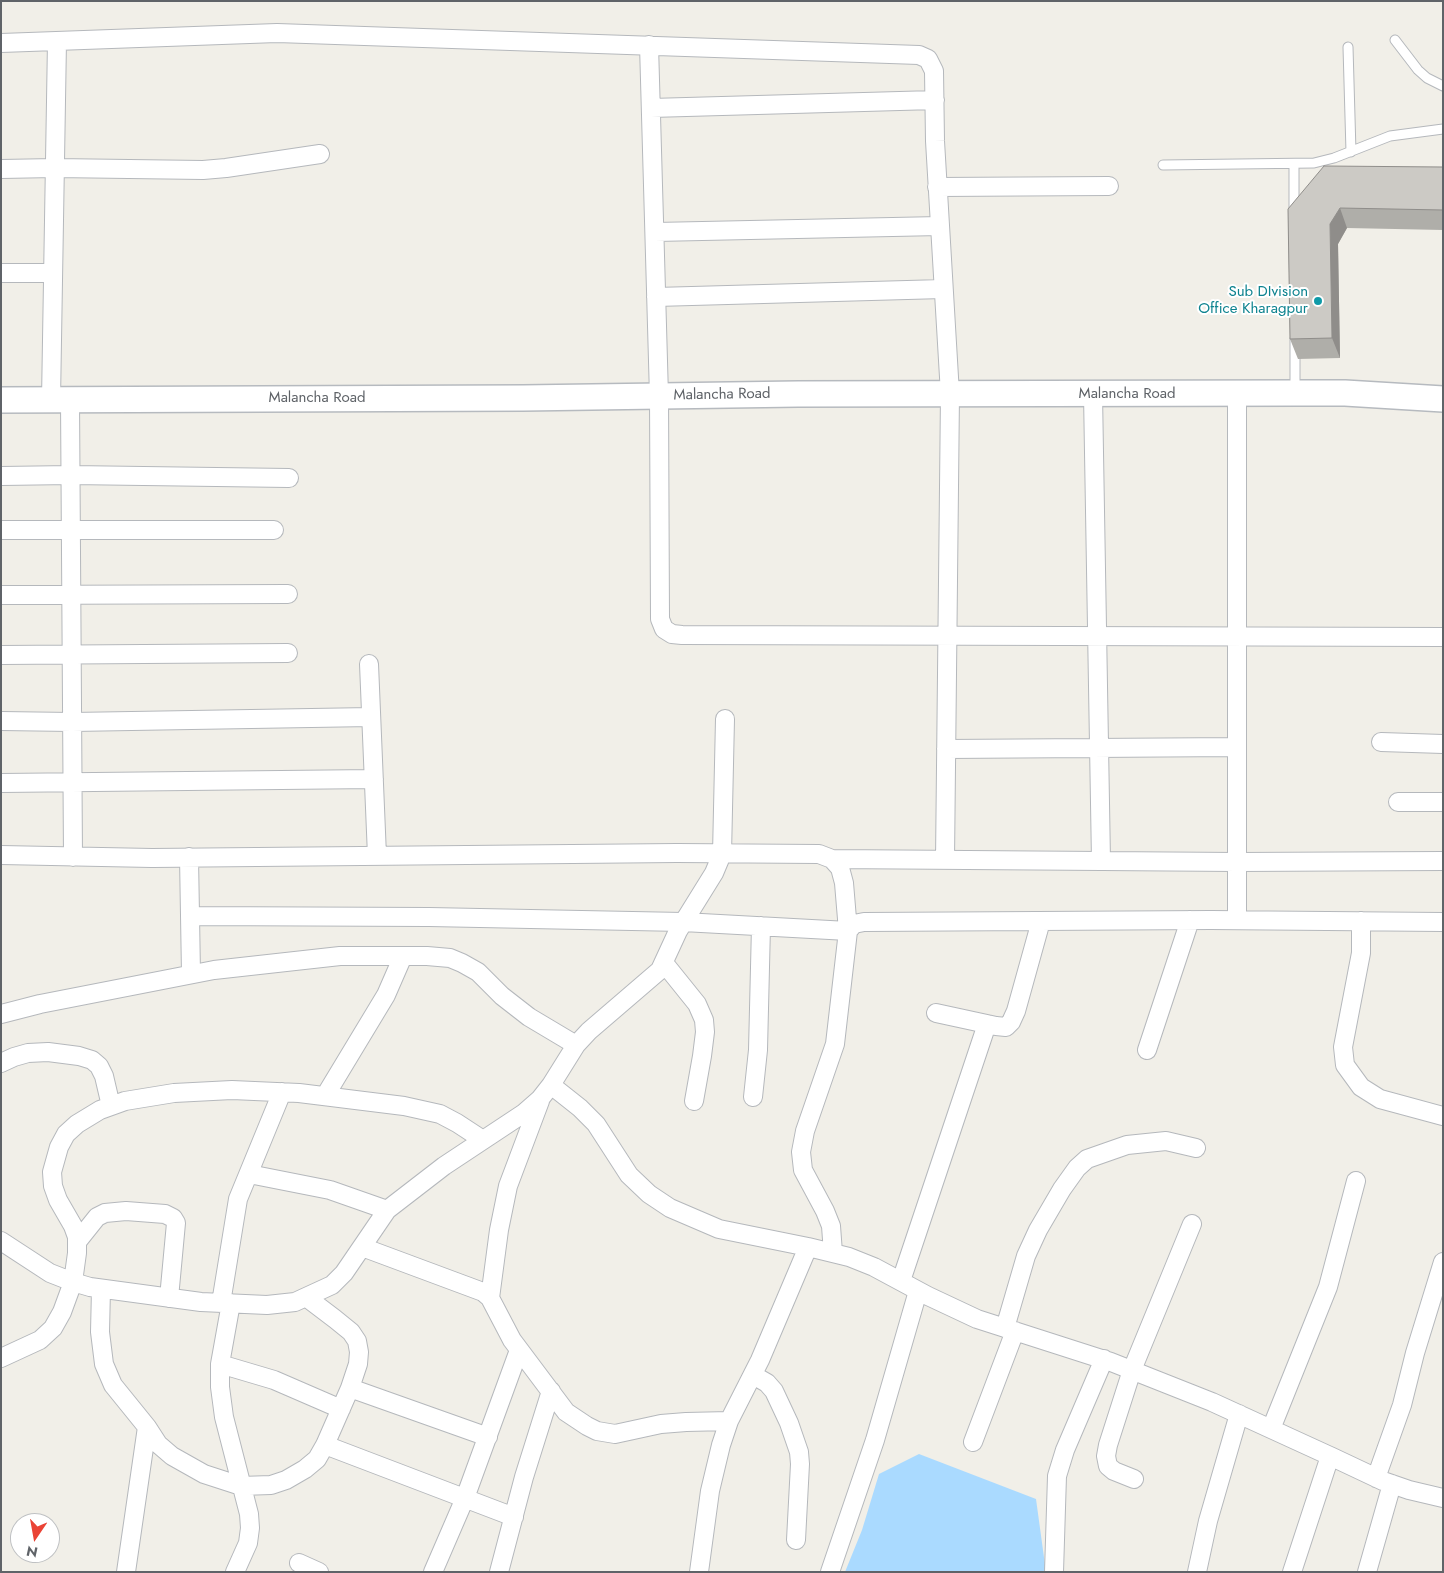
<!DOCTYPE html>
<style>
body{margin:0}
#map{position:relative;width:1444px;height:1573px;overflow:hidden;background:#f1efe8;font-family:Jost,sans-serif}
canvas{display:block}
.frame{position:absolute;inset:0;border:2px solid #5f6368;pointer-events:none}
.north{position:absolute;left:10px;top:1513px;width:50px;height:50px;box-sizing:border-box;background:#fff;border:1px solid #bfc1c3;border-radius:50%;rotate:192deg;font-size:14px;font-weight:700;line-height:20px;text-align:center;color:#5f6368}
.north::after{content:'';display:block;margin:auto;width:18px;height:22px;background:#ea4335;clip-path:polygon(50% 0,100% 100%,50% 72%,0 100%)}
</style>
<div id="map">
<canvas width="1444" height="1573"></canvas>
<div class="frame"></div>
<div class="north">N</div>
</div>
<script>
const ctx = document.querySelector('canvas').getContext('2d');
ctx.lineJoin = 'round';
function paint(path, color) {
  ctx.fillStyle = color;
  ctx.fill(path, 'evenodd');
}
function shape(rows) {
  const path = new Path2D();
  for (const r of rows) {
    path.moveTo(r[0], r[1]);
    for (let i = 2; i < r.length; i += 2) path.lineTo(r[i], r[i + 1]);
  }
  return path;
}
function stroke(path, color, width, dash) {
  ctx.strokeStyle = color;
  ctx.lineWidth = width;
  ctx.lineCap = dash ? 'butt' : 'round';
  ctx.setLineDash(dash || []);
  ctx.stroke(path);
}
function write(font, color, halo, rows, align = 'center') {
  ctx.font = font + ' Jost,sans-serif';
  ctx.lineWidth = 4;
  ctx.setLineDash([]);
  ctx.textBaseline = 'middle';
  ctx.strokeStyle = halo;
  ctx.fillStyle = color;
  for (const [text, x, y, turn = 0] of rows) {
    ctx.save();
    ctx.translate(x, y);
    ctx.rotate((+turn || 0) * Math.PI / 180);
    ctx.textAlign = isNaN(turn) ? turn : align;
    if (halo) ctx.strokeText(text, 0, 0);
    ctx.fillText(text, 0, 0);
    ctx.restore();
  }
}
const water = shape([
 [919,1454,1036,1499,1046,1572,845,1572,862,1530,879,1474]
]);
const service = shape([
 [1395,40,1418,70,1427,78,1443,86],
 [1348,47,1351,152],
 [1294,164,1294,213],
 [1163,165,1314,163,1334,158,1390,136,1443,129],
 [1295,339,1295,391]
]);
const minor = shape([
 [1,43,277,33,919,55,928,59,934,71,935,141,950,394,945,860],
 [649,45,659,396,660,619,664,629,672,634,682,635,1443,637],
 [651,108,935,100],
 [1,169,55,168,203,170,226,168,320,154],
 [937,187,1109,186],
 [655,232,940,226],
 [1,273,53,273],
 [656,297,943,289],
 [1093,394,1101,861],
 [1237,394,1237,920],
 [51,400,57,41],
 [70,400,73,857],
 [1,476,71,475,289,478],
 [1,530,274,530],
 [1,595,288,594],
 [1,655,288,653],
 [369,664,377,856],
 [1,721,72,722,371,717],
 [1381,742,1443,744],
 [946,749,1237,747],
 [1,783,374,779],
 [1398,802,1443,802],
 [1,855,152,858,677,853,819,854,832,859,840,868,844,883,848,931,683,922,429,917,190,916],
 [189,857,191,974],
 [832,859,1237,862,1443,861],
 [1361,921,1361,953,1343,1047,1345,1065,1361,1087,1380,1099,1443,1116],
 [664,963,697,1004,704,1020,705,1032,702,1056,694,1101],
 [936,1013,996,1026,1006,1027,1011,1022,1016,1011,1041,921],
 [1,1014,40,1004,214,970,340,956,427,956,450,958,462,963,478,972,502,996,529,1017,576,1045,551,1085,580,1108,596,1124,629,1175,649,1194,670,1208,719,1229,808,1247,849,1257,874,1267,928,1296,977,1319,1111,1362,1212,1402,1330,1456,1292,1572],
 [576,1045,589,1031,660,970,678,931,714,873,722,854,725,719],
 [1147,1050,1190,920],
 [1,1063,14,1057,28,1053,48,1052,79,1056,92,1060,99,1066,104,1076,111,1106],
 [325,1096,386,995,403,956],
 [753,1097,758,1050,761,926],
 [249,1174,330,1190,387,1210],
 [1,1241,50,1273,73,1282,90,1287,201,1302,267,1305,295,1302,332,1285,344,1273,387,1210,444,1166,524,1113,540,1099,551,1085],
 [77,1242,97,1217,105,1213,126,1211,165,1214,173,1218,176,1223,169,1298],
 [362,1247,483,1292,490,1298,512,1340,566,1412,587,1426,597,1431,615,1434,661,1424,686,1422,729,1421],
 [833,1253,831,1226,825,1211,803,1170,801,1152,805,1131,835,1044,848,931,854,924,864,922,1211,920,1443,922],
 [901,1281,987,1024],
 [101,1289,100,1332,104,1364,113,1385,147,1427,158,1444,172,1456,204,1474,241,1486,271,1485,286,1480,305,1469,317,1459,325,1445,350,1388,358,1364,359,1352,357,1341,351,1332,335,1319,306,1297],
 [490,1298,499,1230,508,1186,540,1101],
 [221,1303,238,1199,282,1092],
 [231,1303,220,1364,220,1387,224,1417,249,1514,250,1528,248,1543,235,1572],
 [1005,1328,1026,1256,1038,1230,1062,1189,1077,1168,1087,1159,1127,1145,1166,1141,1196,1148],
 [1,1358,40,1340,53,1328,62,1312,73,1282,77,1253,77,1237,73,1226,58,1200,53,1186,52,1172,59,1147,66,1134,77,1124,100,1110,125,1101,174,1093,232,1090,299,1093,404,1106,440,1114,457,1123,483,1140],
 [220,1364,274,1380,341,1409],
 [753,1375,767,1383,774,1391,789,1423,799,1452,800,1464,796,1540],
 [350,1388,488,1437],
 [1271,1429,1328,1287,1356,1181],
 [973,1442,1015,1331],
 [325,1445,514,1517],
 [1330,1456,1383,1481,1409,1490,1443,1498],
 [1376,1478,1402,1405,1415,1353,1443,1262],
 [1134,1479,1114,1471,1108,1466,1106,1456,1108,1445,1132,1370,1192,1224],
 [299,1563,319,1572],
 [126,1572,147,1427],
 [433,1572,465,1498,519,1350],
 [499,1572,524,1477,551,1391],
 [699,1572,710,1491,721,1445,729,1421,760,1360,808,1247],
 [830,1572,875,1440,918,1291],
 [1054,1572,1057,1476,1065,1450,1104,1359],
 [1197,1572,1208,1521,1239,1414],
 [1367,1572,1392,1484]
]);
const secondary = shape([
 [1,400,523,398,798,394,1295,393,1345,393,1443,399]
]);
const wall = shape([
 [1443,167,1443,230,1347,228,1338,244,1340,358,1298,359,1290,339,1288,209]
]);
const shadedWall = shape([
 [1340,208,1347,228,1338,244,1340,358,1332,338,1330,224]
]);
const building = shape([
 [1324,166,1443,167,1443,210,1340,208,1330,224,1332,338,1290,339,1288,209,1324,166]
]);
const markers = [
 [1318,301,5,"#0f9aa8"]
];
const cultureNames = [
 ["Sub DIvision",1308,292],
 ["Office Kharagpur",1308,309]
];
const streetNames = [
 ["Malancha Road",1127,394],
 ["Malancha Road",722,395,-1],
 ["Malancha Road",317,398]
];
paint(water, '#aadaff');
stroke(service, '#b5b8bc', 11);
stroke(minor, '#b5b8bc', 20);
stroke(secondary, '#b6babf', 28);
stroke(service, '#fff', 9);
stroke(minor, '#fff', 18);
stroke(secondary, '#fff', 25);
paint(wall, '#afaea9');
paint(shadedWall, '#8f8d8a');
paint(building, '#cccac5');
stroke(building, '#8f8d8a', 1);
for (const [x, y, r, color] of markers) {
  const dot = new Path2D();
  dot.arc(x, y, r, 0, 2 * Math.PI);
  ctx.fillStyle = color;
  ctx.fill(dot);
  stroke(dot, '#fff', 2);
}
write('15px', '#0d838f', '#fff', cultureNames, 'right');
write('15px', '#5f6368', '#fff', streetNames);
</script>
